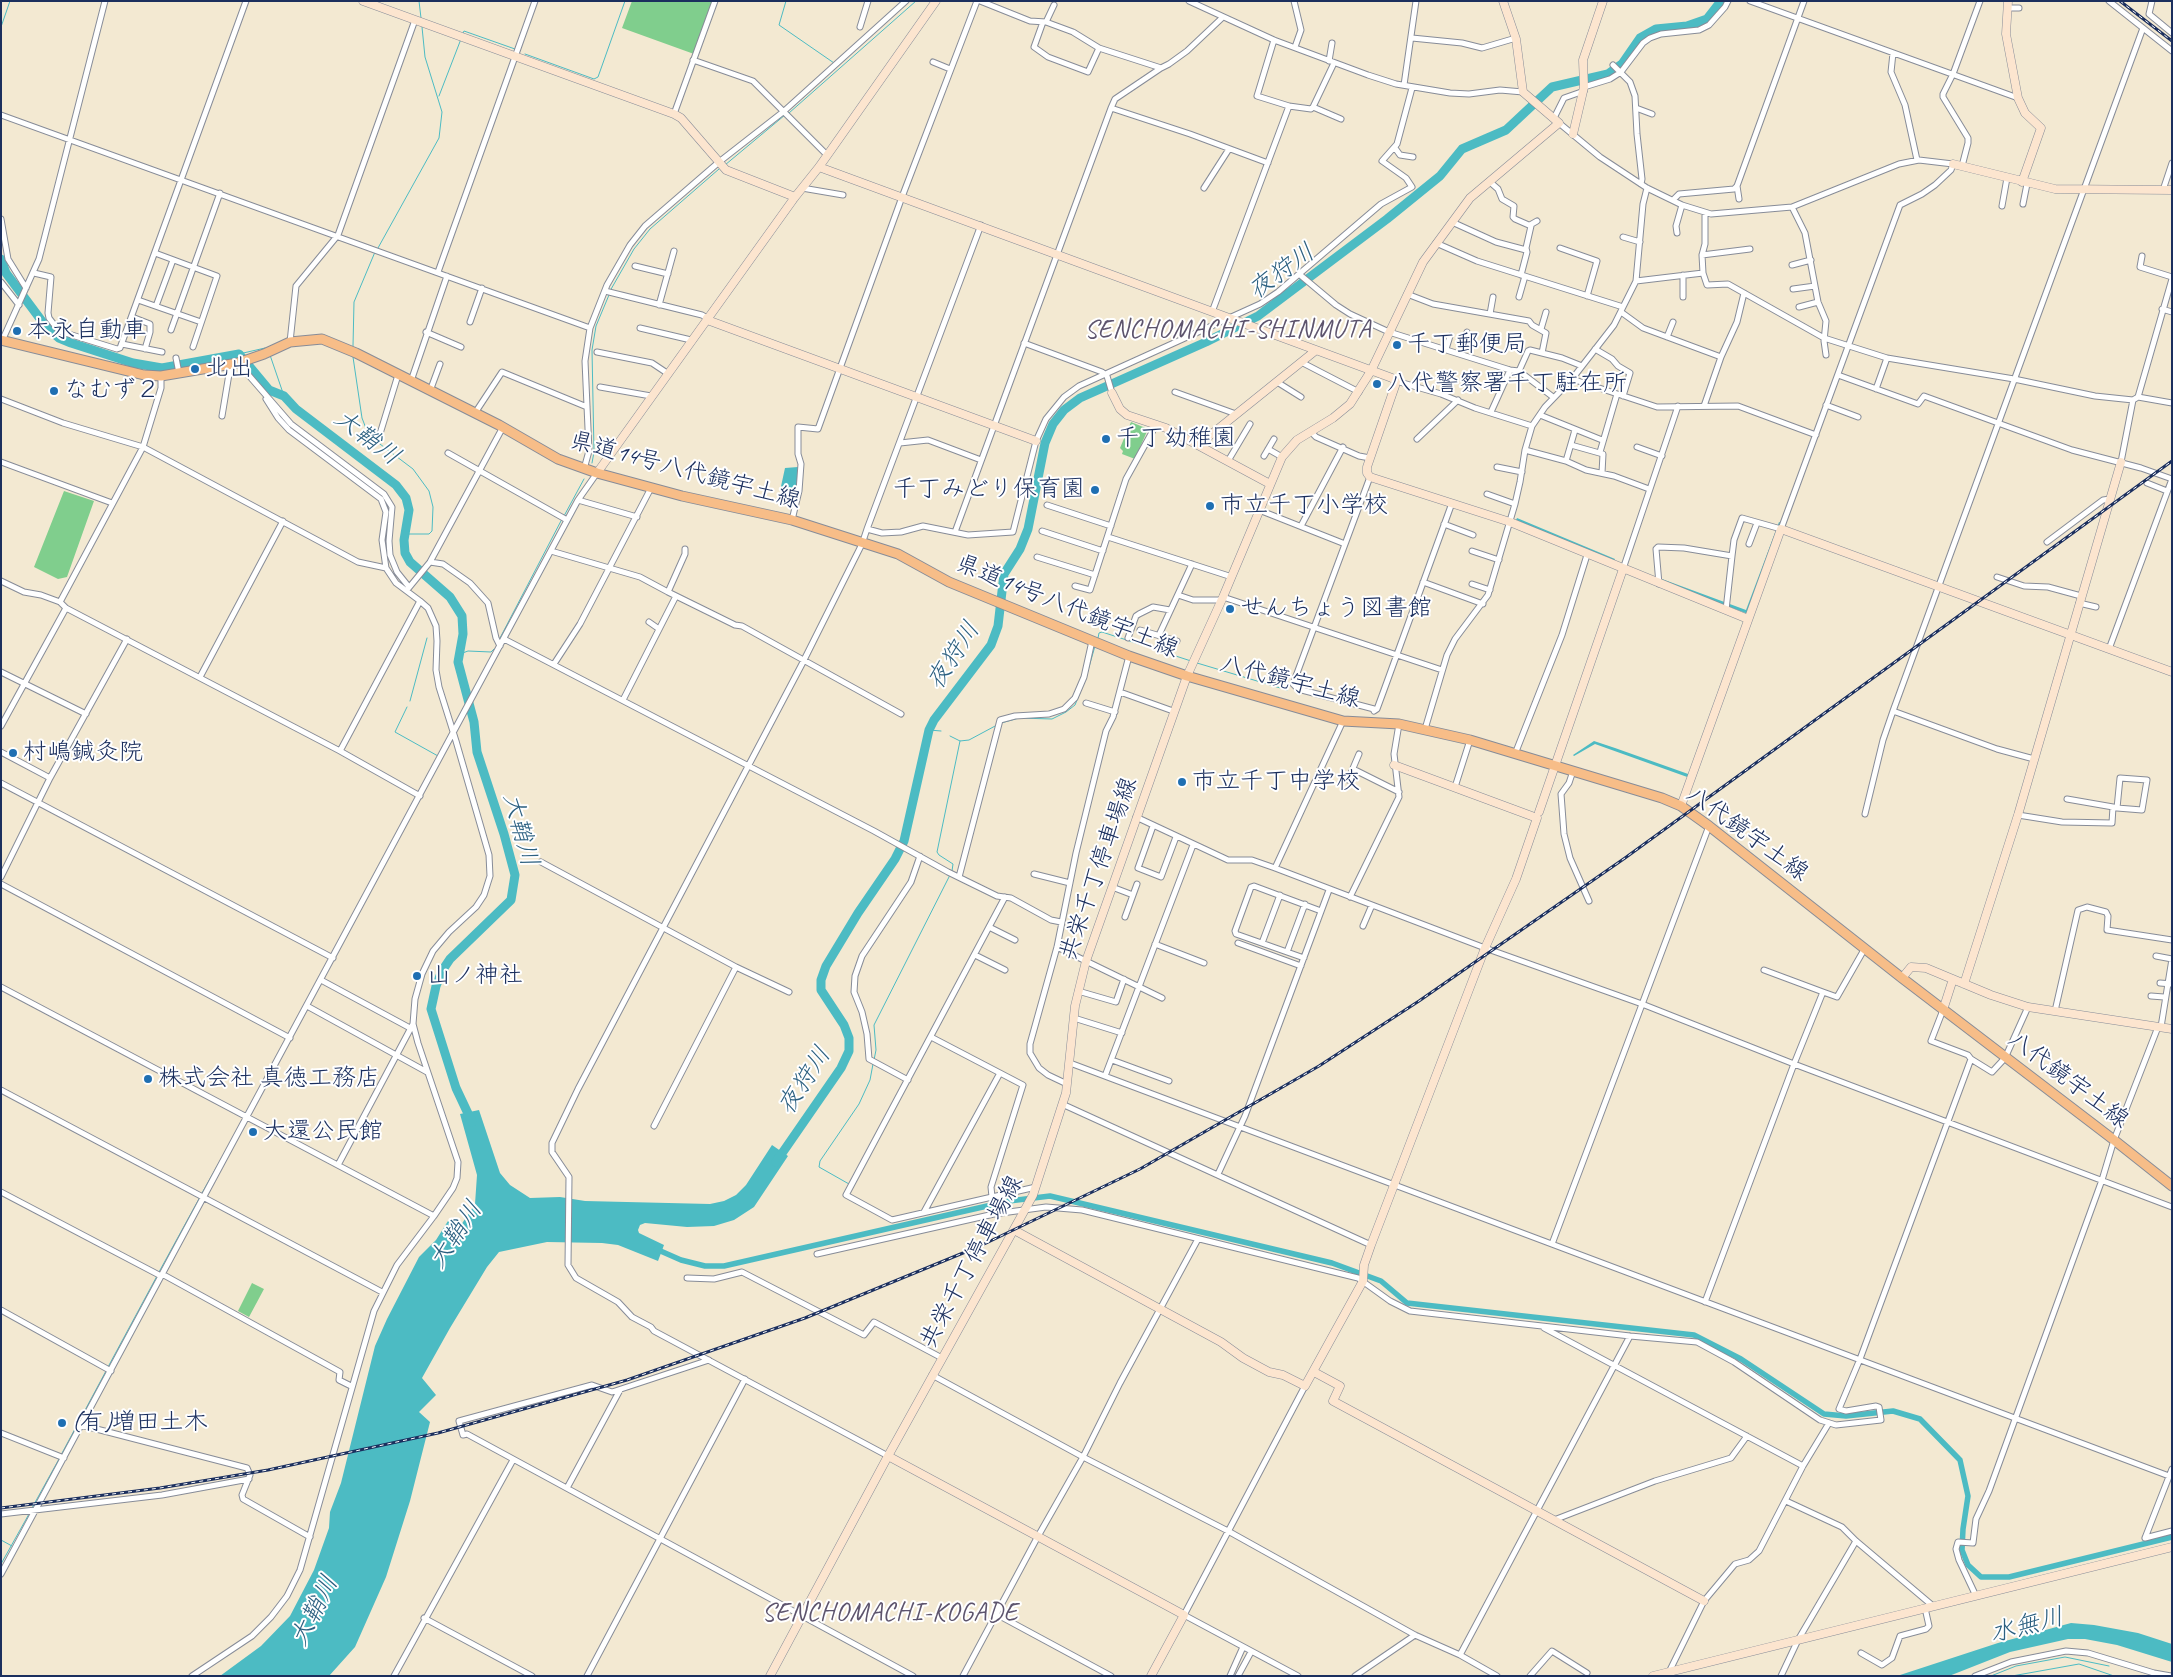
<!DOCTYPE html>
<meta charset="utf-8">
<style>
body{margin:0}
#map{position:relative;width:2173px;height:1677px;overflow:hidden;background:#f3e9d2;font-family:Caveat,sans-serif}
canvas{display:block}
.frame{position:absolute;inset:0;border:2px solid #1b2f5e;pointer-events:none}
</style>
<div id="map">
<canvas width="2173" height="1677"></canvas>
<div class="frame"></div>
</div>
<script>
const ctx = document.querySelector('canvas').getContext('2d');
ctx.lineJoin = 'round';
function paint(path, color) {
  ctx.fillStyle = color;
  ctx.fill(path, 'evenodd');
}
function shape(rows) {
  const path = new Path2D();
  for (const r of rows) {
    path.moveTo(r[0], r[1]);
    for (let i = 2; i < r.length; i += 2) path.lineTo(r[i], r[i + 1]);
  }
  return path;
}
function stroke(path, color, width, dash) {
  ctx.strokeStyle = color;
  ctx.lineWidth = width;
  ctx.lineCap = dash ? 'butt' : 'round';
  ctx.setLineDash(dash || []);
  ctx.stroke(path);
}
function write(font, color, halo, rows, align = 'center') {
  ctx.font = font + ' Caveat,"Klee One",sans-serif';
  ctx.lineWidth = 4;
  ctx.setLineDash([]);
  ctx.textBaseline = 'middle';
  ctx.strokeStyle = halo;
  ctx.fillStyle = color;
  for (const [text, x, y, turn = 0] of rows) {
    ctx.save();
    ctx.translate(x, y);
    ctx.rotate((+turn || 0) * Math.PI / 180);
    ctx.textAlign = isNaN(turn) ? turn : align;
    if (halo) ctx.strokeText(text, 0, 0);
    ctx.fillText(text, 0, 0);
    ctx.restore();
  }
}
const green = shape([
 [632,1,713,1,694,54,622,28],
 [1131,422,1148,429,1135,459,1122,454,1123,451,1120,448],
 [64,491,94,501,67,577,58,579,34,567],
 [252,1283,264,1289,249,1317,238,1311]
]);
const water = shape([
 [798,467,796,491,780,491,785,468],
 [1517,518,1615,559,1614,561,1516,520],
 [1779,522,1782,523,1748,614,1661,581,1662,579,1746,610],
 [1594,741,1615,748,1691,775,1690,778,1595,744,1574,756,1573,755],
 [479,1110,500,1173,510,1185,530,1198,560,1197,585,1201,710,1204,724,1201,736,1195,746,1185,772,1145,788,1156,754,1207,734,1220,714,1226,687,1227,645,1223,640,1225,638,1230,639,1233,664,1245,658,1261,618,1245,602,1243,547,1242,499,1252,487,1267,450,1328,422,1378,436,1395,419,1412,430,1422,410,1501,386,1577,355,1647,329,1676,220,1676,261,1646,290,1616,314,1570,329,1528,330,1512,341,1483,375,1346,387,1319,419,1257,436,1240,448,1221,461,1225,475,1204,477,1175,460,1114],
 [2071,1623,2094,1625,2138,1633,2172,1644,2172,1662,2117,1645,2085,1639,2068,1639,2010,1652,1949,1676,1897,1676,1998,1643]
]);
const stream = shape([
 [419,1,421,18],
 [786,1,779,25,834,63],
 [1,27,10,1],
 [463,33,464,31,515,49],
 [525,54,594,79,598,77,625,1],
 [439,96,461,39],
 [789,113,916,1],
 [725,165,785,115],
 [378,248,439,138,442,112,425,57,422,27],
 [610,291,634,249,650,229,719,169],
 [353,346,354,302,375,252],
 [239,354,265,348],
 [270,355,284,396],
 [353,357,362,418,367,431,376,441,413,469,429,491,433,507,432,531,429,534,405,534],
 [592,463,594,452,592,350,596,326,609,295],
 [564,516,584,479],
 [500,638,562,519],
 [1098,638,1099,633,1102,632,1191,661],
 [460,654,468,651,491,652,494,649],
 [1197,663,1287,690],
 [1087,674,1095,646],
 [410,701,427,638],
 [407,707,395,732,438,756],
 [1001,723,1019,718,1052,719,1066,712,1075,705,1086,678],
 [929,730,941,731],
 [950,736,960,741,969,740,997,725],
 [952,871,953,864,939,855,937,852,960,741],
 [288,1035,304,1006],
 [874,1060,876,1050,874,1025,950,875],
 [849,1184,819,1167,820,1161,859,1104,870,1080,873,1064],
 [202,1193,234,1136],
 [159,1272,200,1197],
 [108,1367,157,1276],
 [61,1455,106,1371],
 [32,1508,59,1459],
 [1,1540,12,1546],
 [1,1564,29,1514],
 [1991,1676,2016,1666,2065,1657,2109,1666],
 [2012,1676,2079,1664,2114,1676]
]);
const canal = shape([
 [656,1249,681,1260,705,1266,724,1266,1009,1201,1050,1196,1332,1263,1381,1281,1407,1303,1694,1335,1741,1359,1824,1414,1846,1416,1893,1411,1920,1419,1960,1460,1968,1496,1963,1529,1962,1550,1968,1565,1981,1577,2009,1577,2172,1537]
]);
const river = shape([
 [1,259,6,273,47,328,59,338,71,343,133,363,162,368,239,354,269,390,284,396,296,409,396,485,406,498,409,510,404,540,405,553,410,562,450,597,462,616,463,634,458,662,474,722,477,752,504,834,515,875,511,900,450,959,442,971,436,986,431,1009,456,1088,472,1122],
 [776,1162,841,1068,849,1051,849,1038,844,1025,821,990,821,980,826,966,858,913,895,859,904,841,929,730,934,720,991,645,998,626,1004,574,1020,549,1028,529,1045,443,1053,424,1064,410,1080,398,1206,342,1258,316,1387,219,1440,176,1462,149,1506,130,1552,87,1608,74,1622,64,1640,38,1656,29,1687,26,1707,19,1721,1]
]);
const street = shape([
 [980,1,1030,21,1046,22,1073,32,1099,48,1161,68,1169,64,1187,51,1223,17],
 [1189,1,1274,40,1368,75,1396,84,1450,93,1469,94,1500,90,1523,92],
 [1294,1,1301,30,1295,47],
 [1750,1,2018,98],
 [2109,1,2172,51],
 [2152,1,2149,14,2172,33],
 [2008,8,2019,8],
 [1043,22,1034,47,1048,57,1088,72,1099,48],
 [1046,22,1054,5],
 [860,27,868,1],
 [1412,38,1462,43,1482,48,1516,38],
 [1274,40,1257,96,1289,106],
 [1893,53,1891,72,1905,105,1917,160],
 [693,60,753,81,827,155],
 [1329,61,1332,43],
 [933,62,950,69],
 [1613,65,1630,82,1635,96,1637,134,1642,179,1641,184],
 [1404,85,1416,1],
 [1584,87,1610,79,1621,72,1643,43,1650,38,1661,34,1699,30,1709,25,1725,7,1728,1],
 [1313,107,1341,119],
 [1111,108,1190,134,1268,163],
 [1636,108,1652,114],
 [674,114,715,1],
 [1,115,590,328],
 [1554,118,1564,98,1584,91],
 [1559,123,1600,157,1647,188,1682,205,1711,214,1792,207,1899,164,1919,160,1953,164,1951,170,1935,185,1922,194,1900,205,1781,529,1742,518,1734,540,1732,556],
 [1395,148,1400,155,1413,157],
 [1962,166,1968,143,1968,138,1943,97,1943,94,1953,74,1980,1],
 [1490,182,1498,189,1502,199,1514,206,1513,217,1515,219,1531,226,1526,248,1527,252,1521,275],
 [1737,186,1739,199],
 [802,188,843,195],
 [1204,188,1229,149],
 [2163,190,2172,163],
 [1673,200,1679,194,1734,189,1737,186,1804,1],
 [2023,204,2027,184],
 [2002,206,2007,178],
 [1792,207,1805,233,1818,302,1826,321,1824,341,1826,355],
 [1,219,8,259,26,288],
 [1452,222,1496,242,1526,250],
 [1530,225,1537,221],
 [1677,233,1676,226,1682,205],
 [1623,237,1640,242],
 [1436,243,1477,261,1623,307],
 [1560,248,1597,261,1587,296],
 [155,253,217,276,193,347],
 [1702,255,1750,249],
 [2142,256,2140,267,2172,277],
 [1792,265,1811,260],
 [635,266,668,274],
 [438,272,535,1],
 [34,273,51,277,48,313,49,318,59,331,117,349,120,348,246,1],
 [1703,273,1702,255,1705,244,1705,213],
 [1299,274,1336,305,1350,314,1389,332,1510,370,1519,371,1553,397],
 [1636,281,1703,273,1707,285,1728,284,1824,338,1887,358,2014,379,2095,396,2133,400,2138,397,2172,403],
 [1,282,19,305],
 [1793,289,1815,286],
 [605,291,702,315,707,318],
 [1407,294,1433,304,1529,321,1532,325,1546,333,1542,353],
 [1519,297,1525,276],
 [1683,297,1683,275],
 [138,300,201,322],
 [659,305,674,251],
 [156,306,173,260],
 [1799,307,1818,302],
 [2162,309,2172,312],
 [1212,312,1289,106,1311,109,1313,107,1334,63],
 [1621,312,1643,328,1721,357],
 [1490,314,1493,297],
 [132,317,150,324,150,332,145,349],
 [470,322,482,288],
 [640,328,691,340],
 [1541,329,1546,312],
 [171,330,220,193],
 [426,332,461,347],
 [1667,337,1673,322],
 [2,341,39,259,105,1],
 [290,342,296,286,338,235,415,20],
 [1024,343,1102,372,1107,376,1112,393],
 [122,344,162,352],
 [1446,349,1450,336],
 [1595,349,1612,359,1618,366,1630,373,1623,396],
 [597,352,652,363,667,373],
 [1460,354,1467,332],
 [176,358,179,373],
 [1301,362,1359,392],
 [238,363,291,424,384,494,392,507,389,541,390,555,397,572,409,587],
 [1519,371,1528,351,1530,350,1562,358,1582,366],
 [1838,375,1918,404,1924,396,2072,450,2141,468,2172,479],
 [1572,379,1657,407,1738,406,1816,435],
 [411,381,447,276],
 [1396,381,1441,394,1475,408,1532,426],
 [1277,382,1301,397],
 [600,387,651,396],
 [1876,389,1887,358],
 [430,391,440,364],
 [1175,392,1236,414],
 [2138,397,2172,279],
 [1,399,63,423,143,447,358,562,386,568,396,583,420,601,340,751],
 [266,399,278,418,289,430,381,499,386,512,382,540,386,568],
 [1826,405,1858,417],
 [1704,406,1721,357,1737,322,1744,293],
 [1491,412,1510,370],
 [475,413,502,372,587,407],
 [1540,415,1602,440],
 [222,416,230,368,229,364],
 [1311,432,1316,437,1359,456,1370,458],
 [379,437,398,375],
 [1417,439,1458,400],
 [900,443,928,440,981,460],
 [1571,445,1603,454,1602,473],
 [1637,447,1662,456],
 [1268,449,1282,457],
 [1525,450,1566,461,1586,470,1614,476,1649,489],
 [1600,452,1617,394],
 [448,453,567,520],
 [1264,456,1274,439],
 [1228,461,1250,424],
 [1566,461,1575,430],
 [1,462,112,503],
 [2121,462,2133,400],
 [1497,467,1522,472],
 [584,469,589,451,585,361,590,328,607,285,630,245,645,226,719,162,783,112,906,1],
 [1370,477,1293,684,1298,689,1374,709],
 [2147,483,2167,491],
 [1487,494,1515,504],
 [578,500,637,517],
 [1047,505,1111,526],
 [1259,510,1345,544],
 [792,520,799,491,801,464,798,454,798,427,818,429,902,197,977,1],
 [1444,524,1473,535],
 [1301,526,1343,447],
 [867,529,981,225],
 [1042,531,1103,551],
 [955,532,1111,108,1115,99,1161,68],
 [1108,537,1232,577],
 [2047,542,2103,500,2110,499],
 [1749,544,1757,523],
 [685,549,685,554,668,592,735,625,742,626,901,714],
 [551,551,640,577,668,592],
 [1472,551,1499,560],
 [1037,557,1095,575],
 [430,562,443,564,470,583,488,603,496,638,500,646],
 [1623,569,1678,406],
 [1997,577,2024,586,2048,587,2081,596],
 [1,581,24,592,41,595,60,602,66,608,340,751,420,796],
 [1423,582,1483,604],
 [1472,584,1490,590],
 [1659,584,1656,549,1658,547,1684,548,1732,556,1726,610],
 [1075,586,1090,590,1126,479,1156,425],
 [407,590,430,562,503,427],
 [1178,595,1193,600,1222,600],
 [1223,597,1442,670],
 [60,602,143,447,161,388,161,376],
 [2079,603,2096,607],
 [649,622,659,629],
 [1140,630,1177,641],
 [1159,635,1192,564],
 [1128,638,1136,616,1139,614,1153,607,1170,610],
 [504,639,874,831,948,872,997,896,1011,898,1051,920,1061,922],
 [2109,649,2172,479],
 [554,664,580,624,651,488],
 [1,672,86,714],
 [200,677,283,521],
 [1120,692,1173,711],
 [623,700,676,596],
 [1086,703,1115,712],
 [1374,711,1377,709,1384,690,1452,503],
 [1893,711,1997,749,2034,759],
 [1,726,66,608],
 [1425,729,1447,655,1455,639,1488,595,1515,504,1520,482,1525,450,1532,426,1545,407,1572,379,1614,325,1636,281,1643,204,1647,188],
 [1,752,50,778],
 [1515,754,1562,635,1587,555],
 [1353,769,1399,792],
 [1573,771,1569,783,1561,794,1564,834,1570,858,1589,901],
 [1348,780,1359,754],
 [1,783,333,958],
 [1455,787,1470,740],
 [2113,807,2117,808,2142,810,2147,780,2120,778,2117,808],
 [1865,814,1883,740,1893,711,2143,28],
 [2018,815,2062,822,2112,823,2113,807,2067,799],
 [1136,817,1228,860,1252,860,1275,868,1485,948,1642,1004,1794,1064,2172,1207],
 [1153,826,1138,868,1161,877,1176,837],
 [541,862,736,967,789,992],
 [1275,868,1343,721],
 [1034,874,1070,883],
 [1,877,50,778,127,639],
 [959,877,1000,720,1015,716,1049,714,1064,709,1075,698,1084,677,1092,641],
 [1,884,290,1038],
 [1112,887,1133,895],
 [1350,897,1399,797,1394,754,1399,724],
 [1125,917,1137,884],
 [1363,926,1372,905],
 [989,927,1015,940],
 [1238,943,1301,966],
 [1262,943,1280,895],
 [1155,944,1204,963],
 [1057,947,1162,998],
 [1287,952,1305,904],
 [975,955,1005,970],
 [2156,956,2172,959,2161,1027],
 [1304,958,1236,934,1235,931,1251,887,1254,886,1321,911],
 [1764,970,1823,992],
 [321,980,410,1028],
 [2160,983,2172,984],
 [1,987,434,1216],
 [1078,991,1116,1002,1124,979],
 [2151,996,2164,997],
 [307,1006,427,1072],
 [1943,1010,1931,1041,1968,1055,1971,1059],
 [2055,1011,2078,910,2087,907,2106,912,2108,916,2107,930,2172,940],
 [1074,1018,1122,1033],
 [931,1037,1023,1085,991,1187,992,1197,1036,1187],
 [1112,1060,1169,1081],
 [1070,1063,2169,1476],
 [1105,1076,1193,845],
 [908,1080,869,1059,867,1034,862,1012,854,992,855,976,862,956,911,882,920,856],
 [1067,1084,1048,1075,1039,1068,1030,1053,1030,1044,1057,947,1076,853,1106,731,1113,717,1129,656],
 [1,1090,382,1292],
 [1062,1104,1371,1245],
 [654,1126,736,967],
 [338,1165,413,1024],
 [1218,1174,1245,1116,1329,890],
 [1,1192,161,1276],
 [992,1197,892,1220,846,1195,1005,897],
 [924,1212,1000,1073],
 [1552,1244,1709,826],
 [817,1254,994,1214,1046,1207,1082,1210,1358,1278,1390,1301,1410,1311,1630,1336,1697,1342,1734,1362,1820,1420,1836,1425,1881,1420,1879,1407,1876,1406,1846,1411,1839,1409,1860,1359,1971,1059,1992,1072,2005,1058,2028,1007],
 [162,1274,340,1372,339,1380,351,1386],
 [687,1278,714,1279,742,1272,864,1335,874,1322,942,1358],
 [1705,1302,1794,1064,1823,992,1837,997,1865,948],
 [1,1310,111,1371],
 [1544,1328,1803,1466],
 [709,1360,612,1392,592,1385,459,1421,463,1435,467,1434,913,1676],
 [932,1375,1083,1457,1228,1531,1415,1635,1460,1655],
 [81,1425,247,1468,250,1475,242,1495,243,1499,310,1537],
 [1,1433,64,1458],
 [888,1456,654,1331,651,1327,632,1317,618,1302,576,1278,568,1265,569,1177,552,1152,552,1143,578,1089,802,664,862,544,867,529,882,533,901,532,923,526,968,535,1013,532,1036,441,1046,419,1064,397,1079,386,1260,304,1278,292,1381,204,1412,187,1406,178,1382,161,1397,144,1412,88],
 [567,1488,620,1390],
 [1786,1501,1842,1527,1856,1541,1933,1606],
 [1,1514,162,1495,249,1479],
 [1554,1520,1655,1481,1731,1458,1747,1436],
 [2145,1538,2172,1469],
 [2145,1538,2172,1531],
 [1,1574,578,500,597,473],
 [1976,1596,1959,1560,1956,1549,1958,1542,1973,1543,1976,1519,1989,1491,2102,1180,2114,1140,2158,1027],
 [996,1614,1111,1676],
 [424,1618,532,1676],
 [1861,1653,1882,1665,1892,1658,1900,1636,1926,1629,1929,1626,1925,1608],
 [1669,1672,1704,1601,1735,1564,1749,1560,1759,1551,1803,1466,1829,1423],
 [192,1676,252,1636,271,1617,287,1596,300,1570,374,1311,397,1265,434,1216,453,1188,457,1178,458,1162,418,1043,413,1024,415,999,422,974,433,951,449,932,476,907,484,895,490,876,489,855,456,741,439,687,436,670,437,641,436,626,428,608,420,601],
 [394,1676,513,1460],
 [587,1676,745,1379],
 [963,1676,1037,1538,1083,1457,1120,1383,1198,1239],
 [1230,1676,1243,1647],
 [1238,1676,1251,1652],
 [1298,1676,1184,1615,1305,1386],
 [1355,1676,1415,1635],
 [1497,1676,1460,1655,1630,1336],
 [1530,1676,1552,1651,1587,1673],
 [1781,1676,1798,1640,1856,1541],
 [1975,1676,2011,1662,2066,1651,2088,1653,2154,1673,2171,1676]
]);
const secondary = shape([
 [363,1,674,114,681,118,726,170,795,197],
 [2008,1,2006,34,2018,98,2025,113,2041,128,2022,182],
 [1573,134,1584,87,1583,60,1603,1],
 [1953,164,2055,189,2172,190],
 [819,167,1392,378,1396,381,1395,386,1367,467,1367,473,1370,477,1510,522,1748,619],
 [707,318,710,321,1036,441],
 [1112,393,1120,409,1127,415,1166,428,1270,484],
 [1198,445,1315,351],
 [597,473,795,197,819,167,936,1],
 [1681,806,1781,529,2172,672],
 [1539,812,1623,569],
 [1902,978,1911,967,1926,968,1991,995,2028,1007,2172,1029],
 [1964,984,2018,815,2121,462],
 [1943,1010,1953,979],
 [1014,1230,1221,1342,1243,1358,1269,1372,1283,1375,1305,1386,1363,1281,1364,1265,1371,1245,1485,948,1516,879,1537,818,1394,765],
 [1314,1372,1340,1386,1333,1401,1704,1601],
 [770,1676,888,1456],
 [1151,1676,1184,1615,888,1456,1033,1195,1066,1093,1075,1006,1086,961,1187,676,1223,597,1282,457,1297,440,1333,418,1350,404,1371,371,1423,262,1470,198,1559,123,1523,92,1516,39,1503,1],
 [1653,1676,2172,1547]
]);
const primary = shape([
 [1,340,144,375,161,376,238,363,264,354,290,342,322,339,356,353,499,425,558,459,597,473,682,496,792,520,898,554,949,582,1129,656,1187,676,1343,721,1399,724,1470,740,1662,798,1681,806,1709,826,1902,978,2114,1140,2172,1186]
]);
const rail = shape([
 [2120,1,2172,41],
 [1,1508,160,1488,268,1470,438,1433,627,1380,805,1318,980,1246,1140,1169,1319,1066,1419,1001,1625,858,2172,461]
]);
const markers = [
 [17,331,5,"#1f6fb2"],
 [1397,345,5,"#1f6fb2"],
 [195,369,5,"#1f6fb2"],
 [1377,384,5,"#1f6fb2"],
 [54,391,5,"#1f6fb2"],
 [1106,439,5,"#1f6fb2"],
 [1095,490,5,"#1f6fb2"],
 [1210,506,5,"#1f6fb2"],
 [1230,609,5,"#1f6fb2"],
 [13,753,5,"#1f6fb2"],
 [1182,782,5,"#1f6fb2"],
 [417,976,5,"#1f6fb2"],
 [148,1079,5,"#1f6fb2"],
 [253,1132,5,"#1f6fb2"],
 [62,1423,5,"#1f6fb2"]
];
const poiNames = [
 ["本永自動車",27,331],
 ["千丁郵便局",1407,345],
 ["北出",205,369],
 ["八代警察署千丁駐在所",1387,384],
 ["なむず２",64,391],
 ["千丁幼稚園",1116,439],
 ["千丁みどり保育園",1085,490,"right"],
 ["市立千丁小学校",1220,506],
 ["せんちょう図書館",1240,609],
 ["村嶋鍼灸院",23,753],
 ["市立千丁中学校",1192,782],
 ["山ノ神社",427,976],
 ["株式会社 真徳工務店",158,1079],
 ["大還公民館",263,1132],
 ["(有)増田土木",72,1423]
];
const streetNames = [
 ["県道14号八代鏡宇土線",685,471,15],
 ["県道14号八代鏡宇土線",1067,607,22],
 ["八代鏡宇土線",1290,682,15],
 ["八代鏡宇土線",1747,834,36],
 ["共栄千丁停車場線",1099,869,-71],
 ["八代鏡宇土線",2068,1080,37],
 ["共栄千丁停車場線",972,1262,-62]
];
const waterNames = [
 ["夜狩川",1282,272,-36],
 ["大鞘川",367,438,37],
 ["夜狩川",954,656,-57],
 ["大鞘川",520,830,75],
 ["夜狩川",805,1081,-57],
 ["大鞘川",456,1235,-56],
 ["大鞘川",315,1611,-63],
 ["水無川",2027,1626,-14]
];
const quarterNames = [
 ["SENCHOMACHI-SHINMUTA",1228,330],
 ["SENCHOMACHI-KOGADE",890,1613]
];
paint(green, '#80ce8d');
paint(water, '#4cbbc3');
stroke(stream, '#4cbbc3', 1);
stroke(canal, '#4cbbc3', 5.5);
stroke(river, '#4cbbc3', 9);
stroke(street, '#878c98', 7);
stroke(secondary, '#878c98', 9);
stroke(primary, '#878c98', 11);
stroke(street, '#fff', 5);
stroke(secondary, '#fce5cf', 8);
stroke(primary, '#f7bd88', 9);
stroke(rail, '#1b2f5e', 3);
stroke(rail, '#fff', 1, [4]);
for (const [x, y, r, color] of markers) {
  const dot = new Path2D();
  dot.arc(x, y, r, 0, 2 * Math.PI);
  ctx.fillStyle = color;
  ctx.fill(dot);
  stroke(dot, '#fff', 2);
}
write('24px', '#1b2f5e', '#fff', poiNames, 'left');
write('24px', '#1b2f5e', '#fff', streetNames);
write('italic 25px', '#2c6081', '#fff', waterNames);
ctx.letterSpacing = '1px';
write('26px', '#5d546d', '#fff', quarterNames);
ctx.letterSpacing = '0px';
</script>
